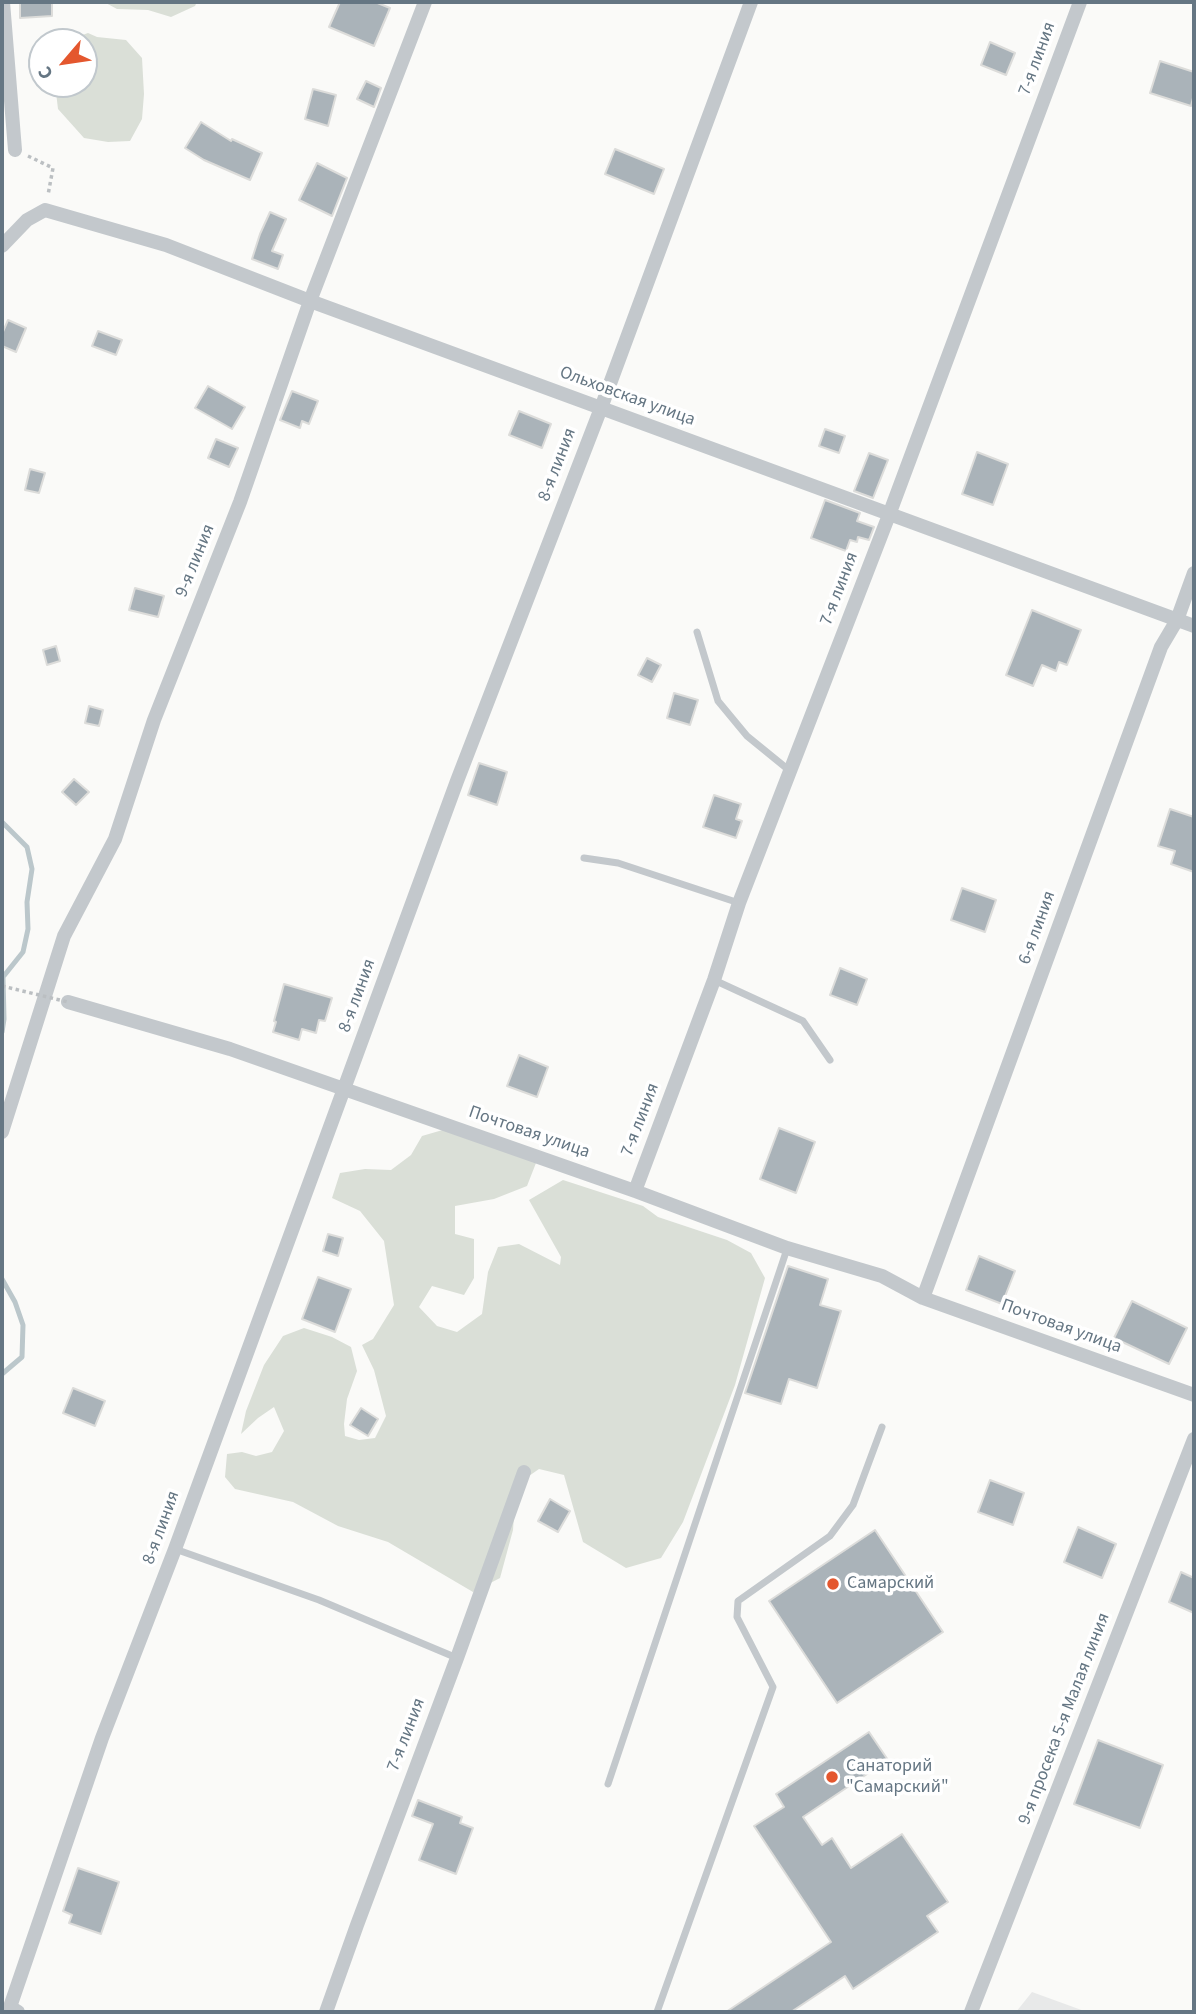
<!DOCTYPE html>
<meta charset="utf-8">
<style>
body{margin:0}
#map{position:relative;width:1196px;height:2014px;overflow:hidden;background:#fafaf8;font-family:"Source Sans 3",sans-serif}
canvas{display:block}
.frame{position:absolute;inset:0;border:4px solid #657683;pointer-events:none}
.north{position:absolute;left:28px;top:28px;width:70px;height:70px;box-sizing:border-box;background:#fff;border:2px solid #c1c8cd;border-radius:50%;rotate:241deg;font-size:19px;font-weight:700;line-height:28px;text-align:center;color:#657683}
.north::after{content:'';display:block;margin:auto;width:24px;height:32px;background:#e4572e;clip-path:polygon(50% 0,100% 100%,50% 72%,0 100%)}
</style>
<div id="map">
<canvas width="1196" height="2014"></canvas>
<div class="frame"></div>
<div class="north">С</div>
</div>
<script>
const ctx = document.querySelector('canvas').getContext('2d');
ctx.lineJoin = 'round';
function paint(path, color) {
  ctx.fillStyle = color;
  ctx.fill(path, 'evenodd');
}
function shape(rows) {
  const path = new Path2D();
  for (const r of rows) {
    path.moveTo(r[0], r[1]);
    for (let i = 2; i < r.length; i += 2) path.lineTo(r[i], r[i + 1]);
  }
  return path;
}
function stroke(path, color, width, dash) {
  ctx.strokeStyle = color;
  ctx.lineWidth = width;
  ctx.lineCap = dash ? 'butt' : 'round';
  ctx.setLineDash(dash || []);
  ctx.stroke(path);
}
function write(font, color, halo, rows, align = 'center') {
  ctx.font = font + ' "Source Sans 3",sans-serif';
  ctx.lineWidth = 7;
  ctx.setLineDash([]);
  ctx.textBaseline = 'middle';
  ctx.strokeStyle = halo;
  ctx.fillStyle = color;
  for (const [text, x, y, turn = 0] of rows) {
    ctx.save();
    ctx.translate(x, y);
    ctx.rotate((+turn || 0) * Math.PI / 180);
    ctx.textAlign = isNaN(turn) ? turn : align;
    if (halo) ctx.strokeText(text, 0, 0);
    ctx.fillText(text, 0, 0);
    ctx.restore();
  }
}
const built = shape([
 [1032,1992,1087,2012,1016,2012]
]);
const green = shape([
 [104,2,197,2,195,6,171,17,148,10,117,9],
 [88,33,97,37,126,40,142,58,144,94,142,119,130,141,108,142,84,138,58,109,55,84,84,84,84,42,68,42,69,40],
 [446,1129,536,1163,527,1186,494,1199,455,1206,455,1234,474,1239,474,1278,464,1295,432,1286,419,1307,437,1326,457,1332,482,1314,488,1272,498,1247,519,1244,560,1265,561,1257,529,1200,563,1180,643,1206,658,1217,727,1240,751,1253,765,1278,735,1385,683,1522,661,1558,626,1568,583,1542,564,1475,539,1469,516,1485,513,1530,500,1578,473,1592,388,1542,338,1526,293,1502,235,1489,225,1477,227,1454,242,1452,256,1456,272,1452,284,1431,274,1407,258,1418,241,1434,246,1411,264,1365,283,1336,304,1328,332,1337,351,1347,357,1371,347,1399,344,1424,345,1436,359,1440,375,1438,386,1416,374,1370,362,1345,373,1339,394,1305,384,1241,360,1211,332,1198,340,1173,365,1169,391,1170,411,1155,422,1136]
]);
const stream = shape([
 [2,822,27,847,32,869,27,902,28,929,23,952,3,977,4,1019,2,1032],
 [2,1279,15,1302,23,1325,22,1357,2,1374]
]);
const building = shape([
 [20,2,52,2,52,16,20,18,20,2],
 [340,2,375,2,390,8,374,46,329,27,340,2],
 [990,42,1015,53,1006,75,981,65,990,42],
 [1160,61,1194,72,1194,94,1191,106,1150,93,1160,61],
 [366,81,381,88,374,107,357,99,366,81],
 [313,89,336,95,328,126,305,119,313,89],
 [201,122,231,141,232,139,262,153,250,180,204,160,185,148,201,122],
 [615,149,664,169,654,194,605,174,615,149],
 [317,163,347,178,332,216,299,200,317,163],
 [270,212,286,219,272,251,283,255,278,269,252,259,260,234,270,212],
 [8,320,26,328,16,352,2,346,2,334,8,320],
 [98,331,122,340,116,355,92,346,98,331],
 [208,386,245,407,232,429,195,408,208,386],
 [292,391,318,401,309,424,302,421,300,428,280,420,292,391],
 [519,411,551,424,542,448,509,435,519,411],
 [825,429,845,436,839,453,819,446,825,429],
 [216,439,238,448,229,467,208,458,216,439],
 [977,452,1008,464,993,505,962,494,977,452],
 [869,453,888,460,873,498,854,491,869,453],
 [30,469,45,473,39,493,25,490,30,469],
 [825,500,860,513,857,521,874,527,869,540,858,537,857,542,850,540,846,551,811,538,825,500],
 [135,588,164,596,158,617,129,610,135,588],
 [1032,610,1081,630,1067,665,1059,662,1056,671,1042,665,1033,686,1006,675,1032,610],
 [56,646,60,661,47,665,43,650,56,646],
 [647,658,661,665,652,682,638,675,647,658],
 [674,693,698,700,690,725,667,718,674,693],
 [89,706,103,710,99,726,85,723,89,706],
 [479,763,507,772,497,805,468,795,479,763],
 [74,779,89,792,76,805,62,792,74,779],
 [714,795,741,804,736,819,742,821,736,838,703,827,714,795],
 [1170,809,1194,817,1194,872,1171,864,1175,851,1158,846,1170,809],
 [962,888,996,900,985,932,951,920,962,888],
 [840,968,867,979,857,1005,830,995,840,968],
 [284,984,332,998,325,1021,319,1020,316,1033,302,1029,299,1040,273,1032,276,1022,274,1021,284,984],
 [519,1055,548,1067,537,1097,507,1086,519,1055],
 [779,1128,815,1142,796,1193,760,1179,779,1128],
 [328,1234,343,1238,338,1256,323,1251,328,1234],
 [979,1256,1015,1271,1002,1304,966,1290,979,1256],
 [788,1266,828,1279,820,1305,841,1311,817,1388,789,1379,781,1404,745,1393,788,1266],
 [318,1277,351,1289,335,1332,302,1319,318,1277],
 [1132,1301,1187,1328,1169,1364,1114,1338,1132,1301],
 [73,1388,105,1401,95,1426,63,1413,73,1388],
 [361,1408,378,1419,368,1436,350,1425,361,1408],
 [990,1480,1024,1493,1013,1525,978,1512,990,1480],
 [550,1499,570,1511,558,1532,538,1521,550,1499],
 [1078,1527,1116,1544,1102,1578,1064,1562,1078,1527],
 [875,1530,943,1632,837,1703,769,1601,875,1530],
 [1181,1572,1194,1578,1194,1613,1169,1602,1181,1572],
 [869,1732,888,1760,803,1817,822,1845,832,1838,851,1868,902,1834,948,1902,927,1916,938,1932,853,1989,845,1976,791,2012,726,2012,831,1942,754,1826,784,1807,776,1794,869,1732],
 [1098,1740,1163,1765,1140,1828,1074,1804,1098,1740],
 [418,1800,462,1817,460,1823,473,1828,456,1874,419,1860,433,1824,412,1816,418,1800],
 [78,1868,119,1882,101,1934,69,1923,72,1915,63,1911,78,1868]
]);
const path = shape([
 [28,156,53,168,48,195]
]);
const lane = shape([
 [697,632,718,701,747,736,790,771],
 [584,858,618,863,739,903],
 [714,980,803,1021,830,1060],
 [175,1549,319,1600,457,1658],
 [608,1784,787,1249],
 [657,2012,773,1687,737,1617,738,1601,830,1536,853,1505,882,1427]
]);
const street = shape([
 [3,2,15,150],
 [2,246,27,220,45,210,166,245,310,301,1194,626],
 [68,1002,230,1049,635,1191,787,1248,882,1276,923,1298,1194,1395],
 [2,1132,64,936,115,839,154,720,240,502,310,301,425,2],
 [635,1191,714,980,739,903,889,515,1080,2],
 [923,1298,1161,647,1177,620,1194,573],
 [18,2012,10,2007,102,1738,175,1549,457,781,601,408,751,2],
 [326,2012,357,1925,457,1658,524,1472],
 [971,2012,1194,1439]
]);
const pathBridge = shape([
 [2,986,68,1002]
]);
const markers = [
 [833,1584,7,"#e4572e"],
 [832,1777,7,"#e4572e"]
];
const streetNames = [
 ["7-я линия",1038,59,-70],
 ["Ольховская улица",627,397,20],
 ["8-я линия",558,465,-69],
 ["9-я линия",196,561,-68],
 ["7-я линия",840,589,-69],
 ["6-я линия",1038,928,-70],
 ["8-я линия",358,996,-70],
 ["7-я линия",641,1120,-69],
 ["Почтовая улица",529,1133,19],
 ["Почтовая улица",1061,1327,20],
 ["8-я линия",162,1528,-70],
 ["9-я просека 5-я Малая линия",1065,1719,-69],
 ["7-я линия",407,1735,-69]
];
const poiNames = [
 ["Самарский",847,1584],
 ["Санаторий",846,1767],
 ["\"Самарский\"",846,1788]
];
paint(built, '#e8e9e9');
paint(green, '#dadfd7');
stroke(stream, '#bbc7cb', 5);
paint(building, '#aab3b9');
stroke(building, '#dcdcda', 2);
stroke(path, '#bbbfc2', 3.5, [3.5, 3.5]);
stroke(lane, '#c3c8cc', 7);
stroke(street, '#c3c8cc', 14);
stroke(pathBridge, '#bbbfc2', 3.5, [3.5, 3.5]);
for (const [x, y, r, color] of markers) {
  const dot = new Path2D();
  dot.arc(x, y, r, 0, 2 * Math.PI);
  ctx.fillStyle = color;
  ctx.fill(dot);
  stroke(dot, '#fff', 2.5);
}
write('18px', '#657683', '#fff', streetNames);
write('18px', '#657683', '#fff', poiNames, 'left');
</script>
